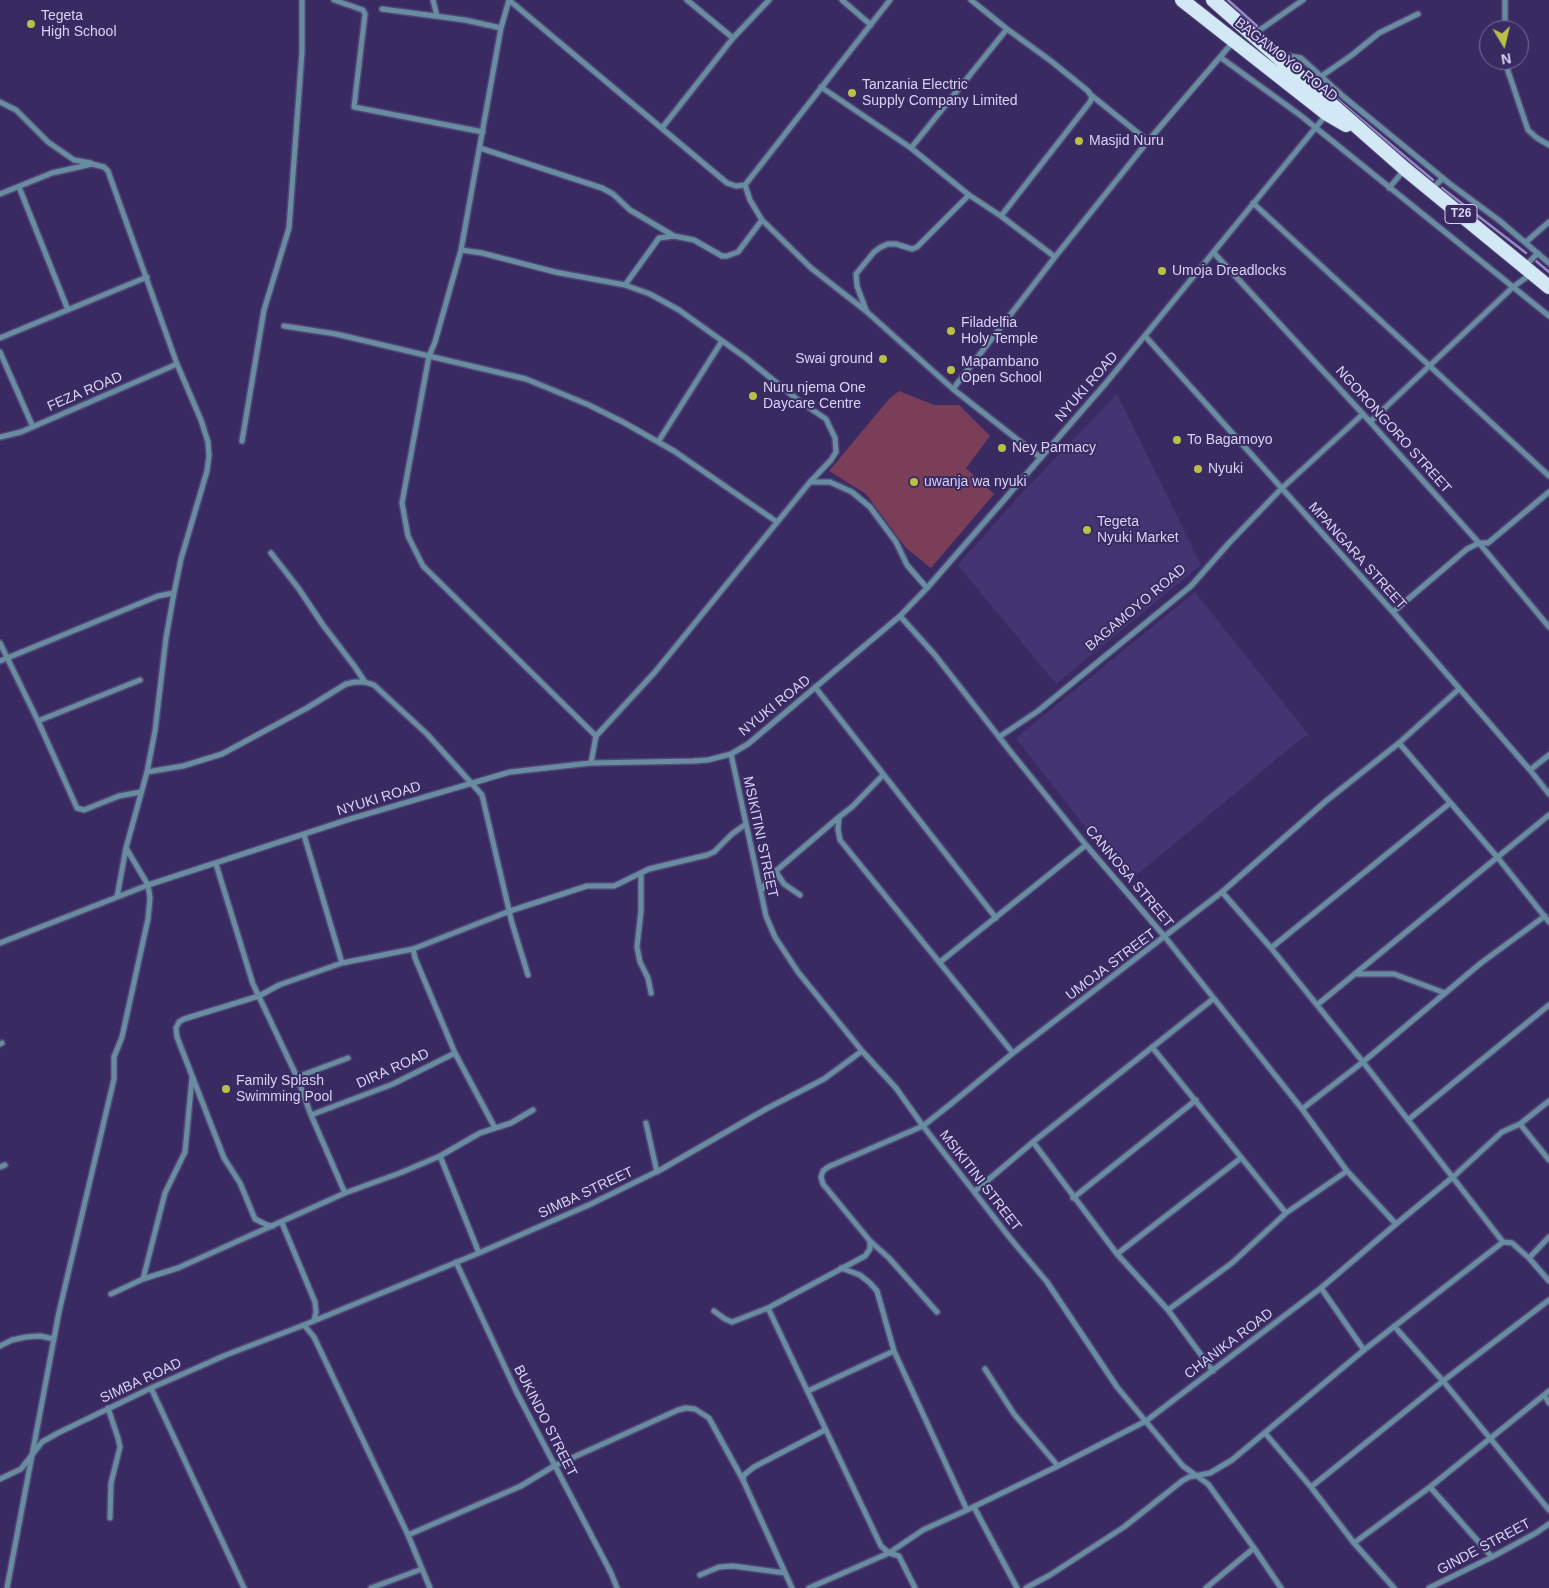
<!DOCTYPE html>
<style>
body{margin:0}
#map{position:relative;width:1549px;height:1588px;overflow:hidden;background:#392b62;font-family:Arial,sans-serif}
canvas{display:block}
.north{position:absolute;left:1479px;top:20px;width:50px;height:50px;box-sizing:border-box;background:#392b62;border:1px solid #796e9c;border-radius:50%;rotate:171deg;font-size:14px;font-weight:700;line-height:20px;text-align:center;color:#d8d2f4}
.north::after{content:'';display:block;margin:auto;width:18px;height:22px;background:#b9c046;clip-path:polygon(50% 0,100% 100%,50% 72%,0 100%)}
</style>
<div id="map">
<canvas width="1549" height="1588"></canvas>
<div class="north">N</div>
</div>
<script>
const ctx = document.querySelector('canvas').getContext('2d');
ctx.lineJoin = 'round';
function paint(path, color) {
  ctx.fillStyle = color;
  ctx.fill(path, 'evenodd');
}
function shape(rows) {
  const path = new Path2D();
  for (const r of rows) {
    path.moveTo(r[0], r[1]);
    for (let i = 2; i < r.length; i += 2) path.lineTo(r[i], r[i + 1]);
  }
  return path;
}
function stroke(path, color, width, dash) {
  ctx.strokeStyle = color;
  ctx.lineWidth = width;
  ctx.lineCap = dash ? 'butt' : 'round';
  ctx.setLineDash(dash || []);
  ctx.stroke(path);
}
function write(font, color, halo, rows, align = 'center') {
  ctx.font = font + ' Arial,sans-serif';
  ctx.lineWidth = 4;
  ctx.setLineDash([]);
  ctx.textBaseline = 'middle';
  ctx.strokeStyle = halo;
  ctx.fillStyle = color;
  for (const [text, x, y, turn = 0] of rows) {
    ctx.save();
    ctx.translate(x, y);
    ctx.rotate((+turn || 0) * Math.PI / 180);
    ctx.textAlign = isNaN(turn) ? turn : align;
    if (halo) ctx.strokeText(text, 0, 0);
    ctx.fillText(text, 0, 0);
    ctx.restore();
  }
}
const built = shape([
 [1117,394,1201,565,1056,684,958,565,1020,495],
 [1195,592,1309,735,1302,738,1128,882,1016,738]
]);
const green = shape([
 [899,391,934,405,959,405,990,436,966,468,994,494,931,568,906,548,866,494,829,471,889,399]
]);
const stream = shape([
 [1228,0,1257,26],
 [1318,83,1433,180],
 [1442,188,1526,253],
 [1536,261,1549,272]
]);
const minor = shape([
 [334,0,363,10,365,14,354,107,483,132],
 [433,0,437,16],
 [509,0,501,28,461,250,435,342,429,356,402,503,408,536,423,566,596,736],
 [509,0,727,183,736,186,745,185,890,0],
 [687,0,733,38],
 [842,0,871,25],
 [971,0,1007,29,1051,61,1088,91,1092,97,1090,102,1001,216],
 [1505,0,1505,30],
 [382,9,465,20,501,28],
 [1254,34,1303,0],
 [1281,56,1289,56,1301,58,1344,97,1450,184,1500,221,1549,263],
 [1220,57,1300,115,1549,316],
 [1507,60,1508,71,1528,130,1537,138,1549,145],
 [1310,84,1352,55,1379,33,1418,14],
 [821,87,911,148,969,195,1001,216,1055,257],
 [1091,95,1148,141],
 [0,102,16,110,48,142,74,160,91,163],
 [662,128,733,38,769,0],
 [480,148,602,188,613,194,630,210,674,236],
 [911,148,1007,29],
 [745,185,750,200,762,220,811,268,866,311,953,389,1041,458],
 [19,187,68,310],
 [1389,188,1405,169],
 [1432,189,1443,178],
 [0,194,52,173,92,164,104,167,108,171,177,364,201,420,208,442,209,456,207,471,181,559,174,593,166,638,155,731,147,772,126,848,117,897],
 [1253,203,1549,476],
 [1526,242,1549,222],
 [461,250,482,253,555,272,625,285,650,294,679,310,746,358,798,400,826,419,835,438,836,452,831,460,810,482,655,672,596,736,591,763],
 [1214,253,1363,414,1479,543,1549,627],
 [1526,265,1538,253],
 [625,285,659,238,674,236,694,240,722,256,727,256,738,252,762,220],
 [866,310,857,286,856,274,874,252,881,247,888,244,896,244,912,249,917,247,969,195],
 [284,326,336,334,526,379,589,405,623,422,674,451,777,522],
 [1145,336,1393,612,1530,770,1549,794],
 [0,338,147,277],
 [0,352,33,427],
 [953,389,1055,257,1148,141,1233,42],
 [1370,422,1513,287,1531,274],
 [0,437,21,432,177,364],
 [242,441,264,310,289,228,302,52,302,0],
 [658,442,722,341],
 [810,482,830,482,852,492,870,507,896,542,907,565,927,588],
 [271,553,299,589,323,625,355,667,365,682],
 [1393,612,1467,549,1479,543,1488,543,1549,492],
 [900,616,935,655,1010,751,1086,845,1165,937,1302,1109,1347,1171,1396,1224],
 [0,643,38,721,77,808,84,810,119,796,141,792],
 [0,661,158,596,174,593],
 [815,687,996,918],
 [38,721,140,680],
 [999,737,1038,711,1191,586,1229,543,1281,489,1363,414],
 [1399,743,1498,858,1549,922],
 [731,754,766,916,775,937,798,972,862,1051,896,1088,923,1126,1010,1238,1047,1282,1117,1387,1183,1466,1208,1484,1254,1548,1281,1588],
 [1530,770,1549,755],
 [147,772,183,766,222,754,307,708,346,684,355,682,365,682,374,685,427,734,482,795,512,923,528,975],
 [839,817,838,829,840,840,1013,1053],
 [304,835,342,963],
 [216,864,253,984,297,1077,311,1115,345,1193],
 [776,872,784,884,800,895],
 [641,873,641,911,637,947,640,962,648,978,651,993],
 [761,891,770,876,839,817,853,806,883,775],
 [1222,892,1271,948,1363,1062,1503,1242,1512,1243,1529,1258,1549,1281],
 [0,943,148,885,350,819,510,772,591,763,693,761,708,760,731,754,748,744,900,616,927,588,1106,383,1326,115],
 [1271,948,1450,803],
 [413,949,415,958,455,1053,495,1128],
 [940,962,1086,845],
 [1355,974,1394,974,1445,993],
 [1317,1005,1549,815],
 [0,1044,2,1043],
 [1152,1047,1286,1213],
 [297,1077,348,1058],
 [1302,1109,1363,1062,1481,963,1545,916],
 [311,1115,393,1084,455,1053],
 [1408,1120,1549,1005],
 [646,1123,657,1172],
 [1520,1124,1549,1160],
 [1033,1142,1117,1254,1168,1310,1213,1371],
 [440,1156,479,1253],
 [0,1167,5,1165],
 [975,1191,1033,1142,1213,999],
 [1073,1198,1196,1100],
 [282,1223,315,1302,316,1312,314,1321],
 [273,1226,267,1225,255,1219,240,1183,224,1158,177,1037,176,1028,179,1022,184,1019,259,996,279,985,342,963,413,949,510,911,587,886,614,886,649,869,707,855,714,852,732,834,746,824],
 [1117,1254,1241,1158],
 [1529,1258,1549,1237],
 [456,1262,517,1393,611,1573,617,1588],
 [841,1268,860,1275,870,1283,877,1291,894,1351,967,1510],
 [143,1279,165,1193,185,1152,192,1078],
 [1321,1288,1364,1350],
 [111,1294,143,1279,178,1268,345,1193,400,1173,440,1156,480,1133,511,1123,533,1110],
 [768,1308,881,1546,889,1553,899,1556,915,1588],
 [1168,1310,1232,1263,1286,1213,1347,1171],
 [714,1311,725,1319,732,1322,768,1308,865,1256,870,1249,870,1242],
 [937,1312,889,1258,870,1241,823,1184,821,1177,823,1171,828,1167,923,1126,952,1103,1013,1053,1222,892,1326,801,1399,743,1459,689],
 [304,1325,314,1337,408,1535,430,1588],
 [1394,1326,1443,1381,1549,1510],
 [0,1346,12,1340,26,1337,40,1336,54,1339],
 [985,1369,1014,1414,1058,1466],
 [151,1388,244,1588],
 [808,1391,894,1351],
 [1544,1395,1549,1403],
 [108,1408,118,1438,120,1447,111,1483,110,1518],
 [1265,1433,1311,1487,1354,1543,1394,1588],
 [0,1479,21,1469,42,1442,58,1433,151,1388,226,1355,304,1325,479,1253,591,1204,662,1169,766,1109,824,1079,862,1051],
 [743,1480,744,1475,754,1467,825,1430],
 [1311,1487,1443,1381,1549,1300],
 [1430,1487,1492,1557],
 [974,1507,1017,1588],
 [408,1535,521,1486,554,1466,678,1410,686,1408,695,1409,709,1418,743,1480,792,1588],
 [1354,1543,1430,1487,1549,1391],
 [700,1575,719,1567,733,1566,785,1573],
 [7,1588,59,1312,114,1079,114,1057,122,1037,148,919,150,898,148,885,126,848],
 [371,1588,422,1569],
 [809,1588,889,1553,923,1530,967,1510,1058,1466,1146,1421,1321,1288,1396,1224,1453,1177,1502,1132,1520,1124,1549,1101],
 [1026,1588,1050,1575,1124,1527,1182,1481,1189,1477,1210,1473,1232,1460,1364,1350,1503,1242],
 [1206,1588,1254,1548],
 [1429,1588,1492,1557,1536,1533,1549,1524]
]);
const trunk = shape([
 [1182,0,1327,114,1346,125],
 [1213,0,1405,169,1549,287]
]);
const markers = [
 [31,24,5,"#b9c046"],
 [852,93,5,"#b9c046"],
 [1079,141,5,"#b9c046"],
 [1162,271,5,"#b9c046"],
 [951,331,5,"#b9c046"],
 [883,359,5,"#b9c046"],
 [951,370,5,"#b9c046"],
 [753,396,5,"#b9c046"],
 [1177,440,5,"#b9c046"],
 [1002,448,5,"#b9c046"],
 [1198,469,5,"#b9c046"],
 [914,482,5,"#b9c046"],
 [1087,530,5,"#b9c046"],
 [226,1089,5,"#b9c046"]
];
const shields = [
 [1461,214,32]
];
const shieldNames = [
 ["T26",1461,214]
];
const poiNames = [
 ["Tegeta",41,16],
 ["High School",41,32],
 ["Tanzania Electric",862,85],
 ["Supply Company Limited",862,101],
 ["Masjid Nuru",1089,141],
 ["Umoja Dreadlocks",1172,271],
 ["Filadelfia",961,323],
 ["Holy Temple",961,339],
 ["Swai ground",873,359,"right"],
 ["Mapambano",961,362],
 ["Open School",961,378],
 ["Nuru njema One",763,388],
 ["Daycare Centre",763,404],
 ["To Bagamoyo",1187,440],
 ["Ney Parmacy",1012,448],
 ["Nyuki",1208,469],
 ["uwanja wa nyuki",924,482],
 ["Tegeta",1097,522],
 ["Nyuki Market",1097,538],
 ["Family Splash",236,1081],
 ["Swimming Pool",236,1097]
];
const streetNames = [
 ["BAGAMOYO ROAD",1286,60,38],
 ["NYUKI ROAD",1087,387,-49],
 ["FEZA ROAD",85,392,-23],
 ["NGORONGORO STREET",1393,430,48],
 ["MPANGARA STREET",1357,556,48],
 ["BAGAMOYO ROAD",1136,608,-40],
 ["NYUKI ROAD",775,706,-39],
 ["NYUKI ROAD",379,799,-17],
 ["MSIKITINI STREET",760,837,78],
 ["CANNOSA STREET",1129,877,50],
 ["UMOJA STREET",1111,965,-37],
 ["DIRA ROAD",393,1069,-24],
 ["MSIKITINI STREET",980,1181,52],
 ["SIMBA STREET",586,1193,-25],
 ["CHANIKA ROAD",1229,1344,-37],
 ["SIMBA ROAD",141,1381,-25],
 ["BUKINDO STREET",545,1421,63],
 ["GINDE STREET",1484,1547,-28]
];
paint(built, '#443472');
paint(green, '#7a3e59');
stroke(stream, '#9688c6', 2.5);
stroke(minor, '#524679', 8);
stroke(trunk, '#524679', 16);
stroke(minor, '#688ca0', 5);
stroke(trunk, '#d2e8f4', 14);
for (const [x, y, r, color] of markers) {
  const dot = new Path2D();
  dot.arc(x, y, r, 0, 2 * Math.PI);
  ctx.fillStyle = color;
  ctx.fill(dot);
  stroke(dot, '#392b62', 2);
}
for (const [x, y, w] of shields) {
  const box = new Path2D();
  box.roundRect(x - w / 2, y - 9.5, w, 19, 4);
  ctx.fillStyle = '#392b62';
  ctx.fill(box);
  stroke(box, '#d8d2f4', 1);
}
write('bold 12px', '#d8d2f4', null, shieldNames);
write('14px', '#d8d2f4', '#392b62', poiNames, 'left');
write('14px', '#d8d2f4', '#392b62', streetNames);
</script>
